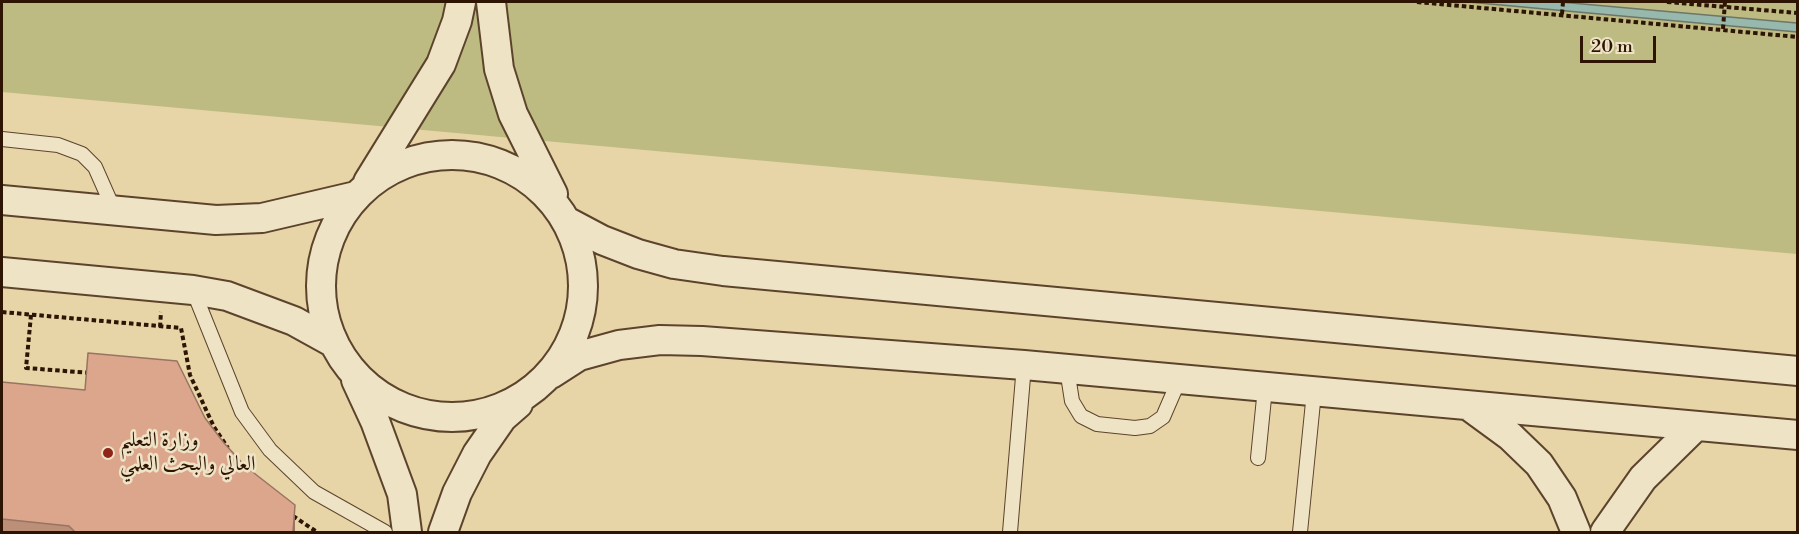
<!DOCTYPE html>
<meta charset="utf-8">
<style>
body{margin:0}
#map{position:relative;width:1799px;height:534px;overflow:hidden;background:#e7d4a7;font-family:"Libre Bodoni",serif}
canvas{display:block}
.frame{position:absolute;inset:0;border:3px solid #2e1403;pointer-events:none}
.scale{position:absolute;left:1580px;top:36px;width:76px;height:27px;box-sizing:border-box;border:3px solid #2e1403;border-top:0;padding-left:8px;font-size:18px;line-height:21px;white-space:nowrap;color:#2e1403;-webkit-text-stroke:4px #efe3c6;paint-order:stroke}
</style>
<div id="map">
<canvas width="1799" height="534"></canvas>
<div class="frame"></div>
<div class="scale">20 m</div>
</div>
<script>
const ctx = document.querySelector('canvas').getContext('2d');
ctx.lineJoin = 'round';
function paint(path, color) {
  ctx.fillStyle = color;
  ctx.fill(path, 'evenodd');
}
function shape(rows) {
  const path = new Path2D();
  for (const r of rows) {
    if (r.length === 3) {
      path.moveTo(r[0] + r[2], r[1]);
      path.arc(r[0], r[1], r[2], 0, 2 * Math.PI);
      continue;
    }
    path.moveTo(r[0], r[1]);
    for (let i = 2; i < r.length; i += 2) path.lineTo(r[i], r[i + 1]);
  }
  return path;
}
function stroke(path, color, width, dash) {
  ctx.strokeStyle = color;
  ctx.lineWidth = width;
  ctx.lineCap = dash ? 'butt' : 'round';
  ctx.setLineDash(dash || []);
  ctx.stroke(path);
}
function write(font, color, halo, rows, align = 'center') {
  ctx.font = font + ' "Libre Bodoni",Amiri,serif';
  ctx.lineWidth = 5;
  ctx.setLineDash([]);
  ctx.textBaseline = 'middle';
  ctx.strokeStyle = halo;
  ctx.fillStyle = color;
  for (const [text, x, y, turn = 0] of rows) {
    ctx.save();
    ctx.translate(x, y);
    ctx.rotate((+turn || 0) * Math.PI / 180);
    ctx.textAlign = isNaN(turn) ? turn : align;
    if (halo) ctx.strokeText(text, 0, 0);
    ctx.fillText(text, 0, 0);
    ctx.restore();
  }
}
const green = shape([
 [2,2,1797,2,1797,254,2,92]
]);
const water = shape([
 [1468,2,1560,2,1797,23,1797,32,1468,2]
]);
const path = shape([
 [1417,2,1798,37],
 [1667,2,1798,13],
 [1562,14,1563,2],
 [1723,29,1725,2],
 [2,312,181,328,190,375,214,427,228,448],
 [31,315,26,368,91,373],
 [160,327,161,312],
 [293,516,317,532]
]);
const service = shape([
 [2,139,58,145,82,154,95,167,114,210],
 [193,290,242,412,270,450,314,492,385,532],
 [1067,369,1072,401,1081,416,1097,424,1135,428,1150,426,1163,417,1179,380],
 [1258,458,1265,388],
 [1010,532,1024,365],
 [1300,532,1314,392]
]);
const minor = shape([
 [491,2,499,69,513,114,553,194],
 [452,286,131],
 [368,182,441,64,457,21,461,2],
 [2,200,216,220,262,218,356,196],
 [568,222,602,240,638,254,674,264,723,271,1798,371],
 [2,272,193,290,227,296,294,321,332,342],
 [551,374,579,356,619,345,660,340,702,341,1024,365,1798,435],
 [356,380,375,421,402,494,407,532],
 [1469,406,1510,436,1539,464,1562,498,1576,532],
 [443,532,457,493,477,454,502,418,518,404],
 [1605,532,1643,478,1696,426]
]);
const wall = shape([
 [2,382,205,418,224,443,295,528,295,532,2,532]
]);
const shadedWall = shape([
 [295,505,295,532,293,532]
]);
const building = shape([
 [88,353,177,361,205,418,224,443,245,466,295,505,293,532,75,532,69,526,2,519,2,382,85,390,88,353]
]);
const markers = [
 [108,453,6,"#8f2418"]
];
const poiNames = [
 ["وزارة التعليم",120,441],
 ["العالي والبحث العلمي",120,465]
];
paint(green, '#bdbb82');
paint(water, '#97b8ac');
stroke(water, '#6d7668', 1.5);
stroke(service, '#5c442c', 16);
stroke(minor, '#5c442c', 32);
stroke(path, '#2e1403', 4, [4.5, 3]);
stroke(service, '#efe3c6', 14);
stroke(minor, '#efe3c6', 28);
paint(wall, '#bc8f78');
paint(shadedWall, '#997462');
paint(building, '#dba68c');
stroke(building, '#997462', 1.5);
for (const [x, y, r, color] of markers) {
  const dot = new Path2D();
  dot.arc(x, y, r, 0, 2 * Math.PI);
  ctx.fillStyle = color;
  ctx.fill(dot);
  stroke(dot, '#efe3c6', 2);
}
write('21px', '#2e1403', '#efe3c6', poiNames, 'left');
</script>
